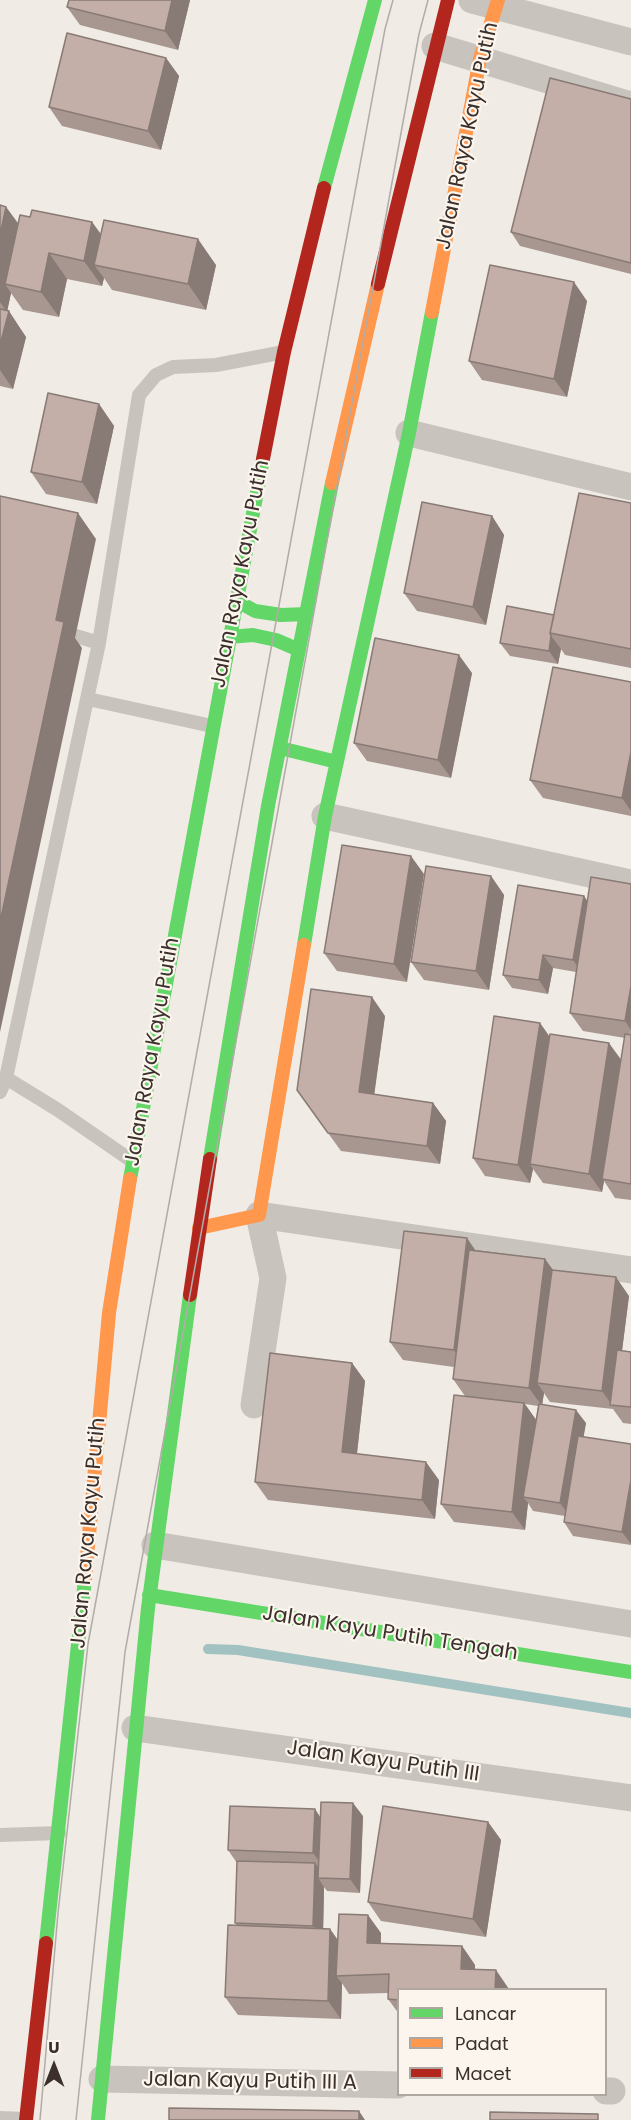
<!DOCTYPE html>
<style>
body{margin:0}
#map{position:relative;width:631px;height:2120px;overflow:hidden;background:#f0ebe5;font-family:Poppins,sans-serif}
canvas{display:block}
.legend{position:absolute;left:397px;top:1988px;width:210px;height:108px;box-sizing:border-box;background:#fbf5ee;border:2px solid #aea6a0;margin:0;padding:8px 10px;list-style:none;font-size:18px;color:#3b302b}
.legend li{display:flex;align-items:center;gap:12px;height:30px}
.legend b{width:30px;border:2px solid #aea6a0}
.north{position:absolute;left:24px;top:2036px;width:60px;height:60px;-webkit-text-stroke:4px #fbf5ee;paint-order:stroke;rotate:0deg;font-size:16px;font-weight:700;line-height:24px;text-align:center;color:#3b302b}
.north::after{content:'';display:block;margin:auto;width:21px;height:27px;background:#3b302b;clip-path:polygon(50% 0,100% 100%,50% 72%,0 100%)}
</style>
<div id="map">
<canvas width="631" height="2120"></canvas>
<ul class="legend">
<li><b style="height:8px;background:#63d668"></b>Lancar</li>
<li><b style="height:8px;background:#ff974d"></b>Padat</li>
<li><b style="height:8px;background:#b3261e"></b>Macet</li>
</ul>
<div class="north">U</div>
</div>
<script>
const ctx = document.querySelector('canvas').getContext('2d');
ctx.lineJoin = 'round';
function shape(rows) {
  const path = new Path2D();
  for (const r of rows) {
    path.moveTo(r[0], r[1]);
    for (let i = 2; i < r.length; i += 2) path.lineTo(r[i], r[i + 1]);
  }
  return path;
}
function stroke(path, color, width, dash) {
  ctx.strokeStyle = color;
  ctx.lineWidth = width;
  ctx.lineCap = dash ? 'butt' : 'round';
  ctx.setLineDash(dash || []);
  ctx.stroke(path);
}
function paint(path, color) {
  ctx.fillStyle = color;
  ctx.fill(path, 'evenodd');
}
function write(font, color, halo, rows, align = 'center') {
  ctx.font = font + ' Poppins,sans-serif';
  ctx.lineWidth = 4.5;
  ctx.setLineDash([]);
  ctx.textBaseline = 'middle';
  ctx.strokeStyle = halo;
  ctx.fillStyle = color;
  for (const [text, x, y, turn = 0] of rows) {
    ctx.save();
    ctx.translate(x, y);
    ctx.rotate((+turn || 0) * Math.PI / 180);
    ctx.textAlign = isNaN(turn) ? turn : align;
    if (halo) ctx.strokeText(text, 0, 0);
    ctx.fillText(text, 0, 0);
    ctx.restore();
  }
}
const stream = shape([
 [208,1649,238,1650,631,1713]
]);
const lane = shape([
 [99,643,139,395,156,375,173,367,216,365,284,352],
 [88,699,212,726],
 [6,1078,58,1110,132,1161],
 [0,1092,6,1078,99,643,76,636],
 [0,1835,59,1833],
 [0,2118,26,2119]
]);
const street = shape([
 [472,0,631,42],
 [435,46,631,105],
 [409,433,631,487],
 [325,816,631,883],
 [254,1405,273,1278,259,1215,631,1270],
 [155,1545,631,1624],
 [135,1728,631,1798],
 [102,2079,398,2085],
 [606,2091,612,2091]
]);
const fast = shape([
 [324,188,375,0],
 [237,601,255,611,281,615,307,614],
 [229,637,253,635,276,640,299,650],
 [280,748,337,762],
 [304,945,325,816,409,433,432,312],
 [210,1159,268,806,332,483],
 [130,1179,263,459],
 [149,1595,631,1672],
 [46,1943,85,1579],
 [98,2120,148,1608,190,1295]
]);
const slow = shape([
 [432,312,480,59,498,0],
 [332,483,378,284],
 [199,1228,259,1215,304,945],
 [85,1579,109,1313,130,1179]
]);
const jam = shape([
 [378,284,448,0],
 [263,459,284,352,324,188],
 [190,1295,210,1159],
 [26,2120,46,1943]
]);
const tram = shape([
 [40,2120,58,1913,88,1644,385,29,393,0],
 [76,2120,125,1652,419,34,428,0]
]);
const wall = shape([
 [69,0,190,0,178,50,80,25,67,7],
 [166,58,179,76,161,150,62,126,49,107],
 [631,99,631,274,520,246,511,232],
 [0,205,6,207,18,223,30,217,92,222,101,234,216,265,206,310,112,290,104,278,102,286,67,279,59,317,23,310,11,293,7,311,26,337,13,389,0,386],
 [587,301,567,397,482,380,469,361],
 [99,404,114,426,97,504,46,494,31,472],
 [631,503,631,668,565,655,561,649,558,664,510,656,500,643,554,615],
 [492,516,504,535,486,625,417,611,404,593],
 [472,673,451,778,367,761,354,743],
 [631,682,631,816,543,798,530,780],
 [342,845,407,982,337,971,324,953],
 [491,876,504,895,489,990,424,980,411,962],
 [631,884,631,1200,615,1198,604,1181,602,1192,543,1183,533,1169,530,1183,485,1176,473,1158,540,1023,550,1037,621,1060,625,1038,583,1031,570,1013,576,972,553,968,548,994,512,988,503,975,584,896,588,902],
 [385,1016,374,1094,433,1103,446,1121,440,1164,341,1151,297,1090],
 [476,1250,545,1259,553,1270,629,1296,622,1351,631,1352,631,1424,623,1423,613,1409,550,1402,544,1393,542,1404,586,1423,583,1437,631,1444,631,1545,573,1536,564,1522,565,1516,533,1511,528,1503,525,1530,454,1522,441,1504,465,1396,453,1379,454,1367,403,1360,390,1342],
 [525,1404,538,1406,536,1420],
 [352,1363,365,1381,357,1454,439,1480,435,1519,268,1500,255,1482],
 [315,1809,320,1818,363,1816,360,1893,327,1891,324,1887,323,1929,330,1929,338,1940,381,1933,381,1943,462,1946,475,1965,475,1970,509,1989,399,1989,399,2014,388,1999,388,1993,349,1994,342,1983,341,2019,238,2015,225,1997,237,1926,235,1923,237,1863,228,1850],
 [488,1822,501,1840,486,1937,381,1921,368,1902]
]);
const shadedWall = shape([
 [172,0,190,0,178,50,165,31],
 [166,58,179,76,161,150,148,131],
 [6,207,24,232,5,284,11,293,7,312,0,302,0,235],
 [92,222,110,248,94,265,104,278,102,286,84,261],
 [198,239,216,265,206,310,188,284],
 [49,253,67,279,59,317,41,292],
 [574,282,587,301,567,397,554,379],
 [9,311,26,337,13,389,0,370,0,345],
 [99,404,114,426,97,504,82,482],
 [78,513,96,539,75,638,82,648,0,1032,0,922,56,620],
 [492,516,504,535,486,625,473,607],
 [551,636,561,649,558,664,549,651],
 [459,655,472,673,451,778,438,760],
 [631,752,631,811,622,798],
 [411,856,424,874,407,982,394,964],
 [491,876,504,895,489,990,476,971],
 [584,896,593,910,582,973,573,960],
 [543,955,553,968,548,994,539,980],
 [631,986,631,1030,625,1021],
 [372,997,385,1016,372,1111,359,1092],
 [540,1023,553,1042,530,1164,533,1169,530,1183,518,1165],
 [609,1043,622,1061,602,1179,604,1181,602,1192,589,1174],
 [433,1103,446,1121,440,1164,427,1146],
 [467,1238,480,1257,466,1368,454,1350],
 [545,1259,558,1277,537,1383,544,1393,542,1406,529,1388],
 [616,1277,629,1296,615,1405,612,1405,602,1391],
 [352,1363,365,1381,355,1470,342,1452],
 [524,1403,537,1421,523,1497,528,1503,525,1530,512,1512],
 [576,1410,586,1423,570,1517,560,1503],
 [426,1462,439,1480,435,1519,422,1500],
 [631,1480,631,1544,622,1532],
 [353,1803,363,1816,360,1893,350,1879],
 [315,1809,324,1823,323,1866,313,1853],
 [488,1822,501,1840,486,1937,473,1919],
 [315,1863,325,1876,318,1878,324,1887,323,1939,313,1926],
 [368,1915,381,1933,380,1961,367,1943],
 [330,1929,343,1948,336,1976,342,1983,341,2019,328,2001],
 [462,1946,475,1965,474,1988,461,1969],
 [496,1970,509,1989,495,1989],
 [359,2111,365,2120,359,2120]
]);
const building = shape([
 [69,0,172,0,165,31,67,7,69,0],
 [67,33,166,58,148,131,49,107,67,33],
 [550,78,631,99,631,263,511,232,550,78],
 [0,205,6,207,0,235,0,205],
 [32,210,92,222,84,261,49,253,41,292,5,284,20,215,30,217,32,210],
 [104,220,198,239,188,284,94,265,104,220],
 [490,265,574,282,554,379,469,361,490,265],
 [0,309,9,311,0,345,0,309],
 [48,393,99,404,82,482,31,472,48,393],
 [579,493,631,503,631,649,550,633,579,493],
 [0,496,78,513,56,620,64,622,0,922,0,496],
 [422,502,492,516,473,607,404,593,422,502],
 [507,606,554,615,550,633,551,636,549,651,500,643,507,606],
 [375,638,459,655,438,760,354,743,375,638],
 [553,667,631,682,631,752,622,798,530,780,553,667],
 [342,845,411,856,394,964,324,953,342,845],
 [426,866,491,876,476,971,411,962,426,866],
 [591,877,631,884,631,986,625,1021,570,1013,591,877],
 [518,885,584,896,573,960,543,955,539,980,503,975,518,885],
 [311,989,372,997,359,1092,433,1103,427,1146,328,1133,297,1090,311,989],
 [494,1016,540,1023,518,1165,473,1158,494,1016],
 [550,1034,609,1043,589,1174,530,1164,550,1034],
 [625,1034,631,1035,631,1184,602,1179,625,1034],
 [404,1231,467,1238,454,1350,390,1342,404,1231],
 [469,1250,545,1259,529,1388,453,1379,469,1250],
 [552,1270,616,1277,602,1391,537,1383,552,1270],
 [617,1350,631,1352,631,1407,610,1405,617,1350],
 [270,1353,352,1363,342,1452,426,1462,422,1500,255,1482,270,1353],
 [454,1395,524,1403,512,1512,441,1504,454,1395],
 [539,1404,576,1410,560,1503,523,1497,539,1404],
 [578,1436,631,1444,631,1480,622,1532,564,1522,578,1436],
 [321,1802,353,1803,350,1879,318,1878,321,1802],
 [230,1806,315,1809,313,1853,228,1850,230,1806],
 [383,1806,488,1822,473,1919,368,1902,383,1806],
 [237,1861,315,1863,313,1926,235,1923,237,1861],
 [339,1914,368,1915,367,1943,462,1946,461,1969,496,1970,495,1989,399,1989,399,2000,388,1999,389,1974,336,1976,339,1914],
 [228,1925,330,1929,328,2001,225,1997,228,1925],
 [169,2108,359,2111,359,2120,169,2120,169,2108],
 [490,2112,598,2114,598,2120,490,2120,490,2112]
]);
const streetNames = [
 ["Jalan Raya Kayu Putih",468,136,-78],
 ["Jalan Raya Kayu Putih",241,574,-79],
 ["Jalan Raya Kayu Putih",153,1052,-80],
 ["Jalan Raya Kayu Putih",89,1533,-85],
 ["Jalan Kayu Putih Tengah",390,1634,9],
 ["Jalan Kayu Putih III",383,1762,8],
 ["Jalan Kayu Putih III A",250,2082,1]
];
stroke(stream, '#a1c2c1', 10);
stroke(lane, '#c9c3be', 14);
stroke(street, '#c9c3be', 27);
stroke(fast, '#63d668', 14);
stroke(slow, '#ff974d', 14);
stroke(jam, '#b3261e', 14);
stroke(tram, '#b1aca8', 1.5);
paint(wall, '#a89690');
paint(shadedWall, '#887a75');
paint(building, '#c3afa7');
stroke(building, '#887a75', 1.5);
write('21px', '#3b302b', '#fbf5ee', streetNames);
</script>
